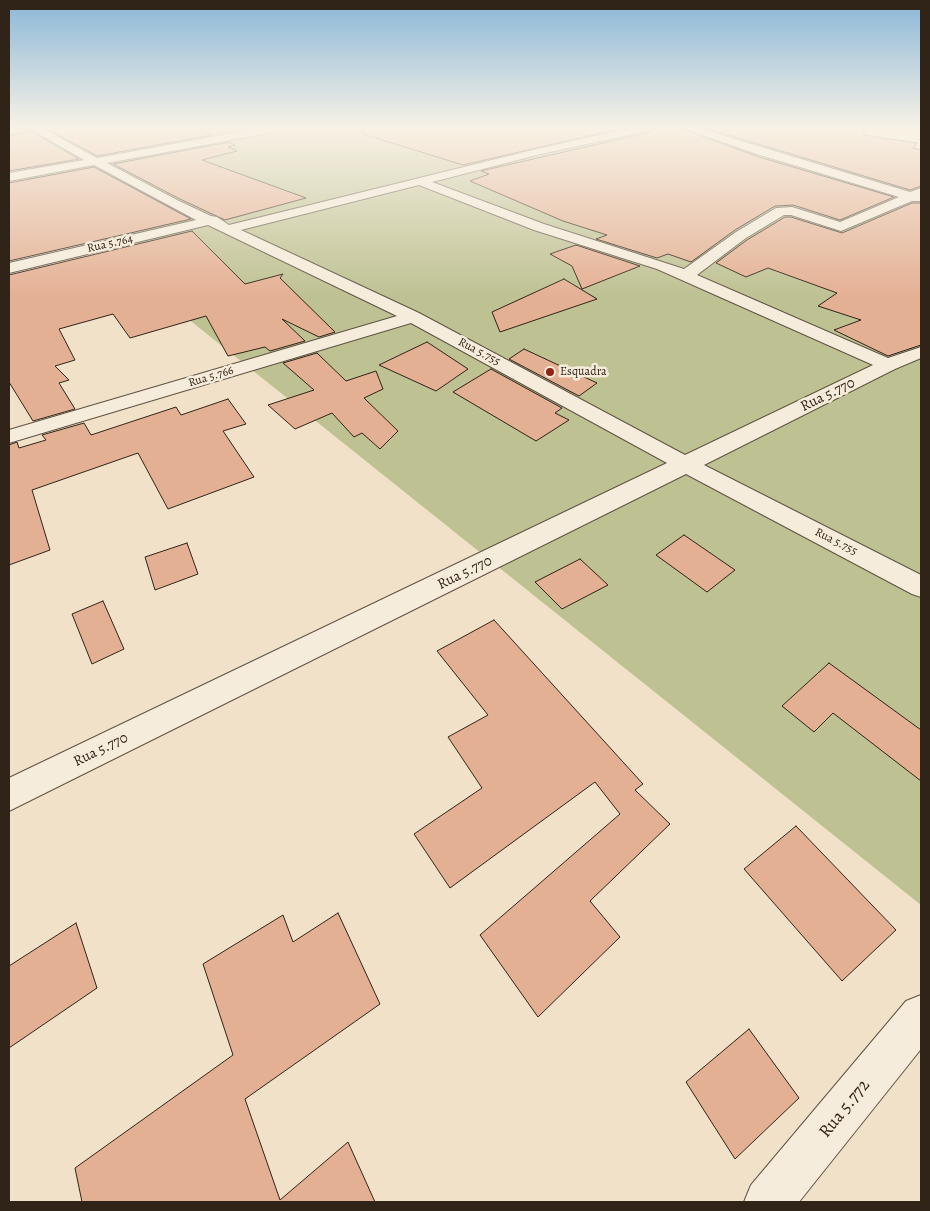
<!DOCTYPE html>
<style>
body{margin:0}
#map{position:relative;width:930px;height:1211px;overflow:hidden;background:#f0e1c8;font-family:Alegreya,serif}
canvas{display:block}
.frame{position:absolute;inset:0;border:10px solid #302318;pointer-events:none}
</style>
<div id="map">
<canvas width="930" height="1211"></canvas>
<div class="frame"></div>
</div>
<script>
const ctx = document.querySelector('canvas').getContext('2d');
ctx.lineJoin = 'round';
function paint(path, color) {
  ctx.fillStyle = color;
  ctx.fill(path, 'evenodd');
}
function shape(rows) {
  const path = new Path2D();
  for (const r of rows) {
    path.moveTo(r[0], r[1]);
    for (let i = 2; i < r.length; i += 2) path.lineTo(r[i], r[i + 1]);
  }
  return path;
}
function stroke(path, color, width, dash) {
  ctx.strokeStyle = color;
  ctx.lineWidth = width;
  ctx.lineCap = dash ? 'butt' : 'round';
  ctx.setLineDash(dash || []);
  ctx.stroke(path);
}
function write(font, color, halo, rows, align = 'center') {
  ctx.font = font + ' Alegreya,serif';
  ctx.lineWidth = 5;
  ctx.setLineDash([]);
  ctx.textBaseline = 'middle';
  ctx.strokeStyle = halo;
  ctx.fillStyle = color;
  for (const [text, x, y, turn = 0] of rows) {
    ctx.save();
    ctx.translate(x, y);
    ctx.rotate((+turn || 0) * Math.PI / 180);
    ctx.textAlign = isNaN(turn) ? turn : align;
    if (halo) ctx.strokeText(text, 0, 0);
    ctx.fillText(text, 0, 0);
    ctx.restore();
  }
}
const green = shape([
 [9,127,798,127,921,158,921,905,127,270,9,159]
]);
const building = shape([
 [51,127,193,127,212,135,97,156,46,128,51,127],
 [364,127,627,127,463,165,363,134,364,127],
 [658,127,677,127,759,157,894,197,840,220,793,205,775,206,735,230,691,262,668,254,657,258,596,239,607,235,563,221,470,181,489,174,481,171,651,132,658,127],
 [702,127,863,127,864,135,917,143,913,148,921,150,921,186,910,190,702,127],
 [31,131,79,159,9,171,9,136,31,131],
 [229,142,235,145,228,147,237,151,202,160,306,198,225,220,180,199,113,164,229,142],
 [94,167,191,219,9,261,9,183,94,167],
 [912,203,921,203,921,345,888,356,834,330,861,320,818,306,837,293,768,268,746,277,716,263,747,240,785,217,791,217,842,233,912,203],
 [192,231,245,284,283,274,280,278,335,332,319,337,282,319,305,341,270,351,265,347,228,356,206,316,130,338,113,314,59,329,75,360,55,366,69,380,59,383,75,409,33,421,9,382,9,275,192,231],
 [576,245,640,266,582,289,572,266,550,254,576,245],
 [564,279,597,299,500,332,492,312,564,279],
 [427,342,468,369,436,391,379,365,427,342],
 [524,349,597,383,579,396,509,359,524,349],
 [317,353,346,381,376,371,383,389,364,398,398,431,380,449,362,433,354,437,332,413,295,429,268,405,314,390,283,363,317,353],
 [491,369,562,408,555,413,569,420,536,441,453,392,491,369],
 [228,399,246,424,223,431,254,477,168,509,138,453,32,490,50,550,9,565,9,445,17,442,19,448,46,440,42,435,84,423,91,435,176,407,181,415,228,399],
 [684,535,735,570,707,592,656,555,684,535],
 [187,543,198,574,155,590,145,557,187,543],
 [580,559,608,585,562,609,535,582,580,559],
 [103,601,124,649,92,664,72,614,103,601],
 [494,620,643,784,635,790,670,824,590,901,620,937,538,1017,480,935,620,814,595,782,450,888,414,834,482,788,448,737,488,715,437,651,494,620],
 [829,663,921,730,921,781,833,713,814,732,782,706,829,663],
 [796,826,896,930,842,981,744,869,796,826],
 [338,913,380,1004,245,1099,280,1200,348,1142,375,1202,82,1202,75,1168,233,1055,203,964,283,915,293,942,338,913],
 [76,923,97,988,9,1048,9,966,76,923],
 [749,1029,799,1098,735,1159,686,1082,749,1029]
]);
const minor = shape([
 [27,127,40,127,97,158,266,127,290,127,285,130,107,163,179,201,211,216,217,217,229,225,541,148,636,127,656,127,651,130,541,154,432,182,544,224,684,269,736,232,776,208,792,207,840,222,899,197,760,155,679,127,695,127,910,192,921,188,921,201,912,201,841,231,791,215,784,215,746,238,697,275,888,358,921,347,921,358,895,369,704,465,921,575,921,597,912,594,686,474,9,811,9,778,667,463,411,323,9,443,9,430,397,316,208,225,9,273,9,263,196,220,94,165,9,181,9,173,84,160,27,127],
 [419,185,534,230,657,269,873,365,685,455,419,313,241,230,419,185],
 [921,995,921,1049,799,1202,744,1202,751,1185,906,1001,921,995]
]);
const markers = [
 [550,372,5,"#8f2418"]
];
const farStreetnames = [
 ["Rua 5.764",110,244,-13],
 ["Rua 5.755",479,352,28],
 ["Rua 5.766",211,377,-17],
 ["Rua 5.755",836,542,27]
];
const farPoinames = [
 ["Esquadra",560,372]
];
const streetNames = [
 ["Rua 5.770",828,395,-26],
 ["Rua 5.770",465,573,-26],
 ["Rua 5.770",101,750,-26]
];
const nearStreetnames = [
 ["Rua 5.772",845,1109,-51]
];
paint(green, '#bec192');
paint(building, '#e4b094');
stroke(building, '#302318', 1);
stroke(minor, '#605244', 2);
paint(minor, '#f5ecdb');
const sky = ctx.createLinearGradient(0, 0, 0, 297);
sky.addColorStop(0, '#8ab7d7');
sky.addColorStop(0.43, '#f8f2e6');
sky.addColorStop(1, '#f8f2e600');
ctx.fillStyle = sky;
ctx.fillRect(0, 0, 930, 297);
for (const [x, y, r, color] of markers) {
  const dot = new Path2D();
  dot.arc(x, y, r, 0, 2 * Math.PI);
  ctx.fillStyle = color;
  ctx.fill(dot);
  stroke(dot, '#f5ecdb', 2);
}
write('12px', '#302318', '#f5ecdb', farStreetnames);
write('12px', '#302318', '#f5ecdb', farPoinames, 'left');
write('15px', '#302318', '#f5ecdb', streetNames);
write('18px', '#302318', '#f5ecdb', nearStreetnames);
</script>
